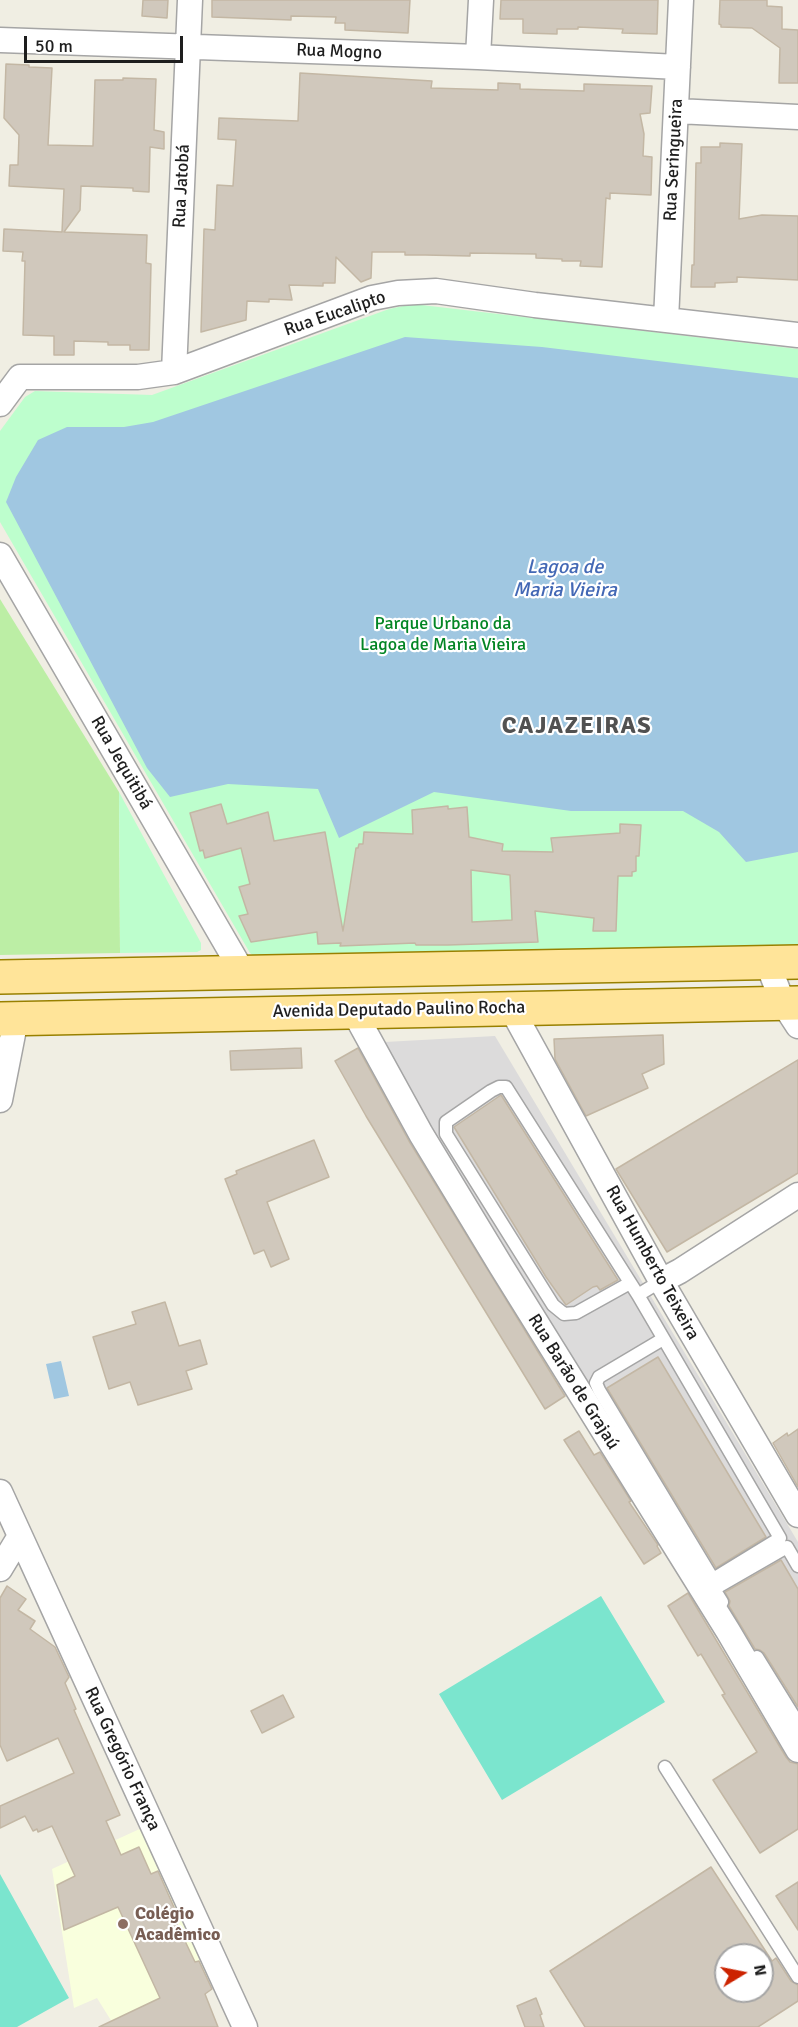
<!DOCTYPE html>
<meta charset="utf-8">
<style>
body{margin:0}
#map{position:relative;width:798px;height:2027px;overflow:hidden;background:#f0eee3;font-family:Signika,sans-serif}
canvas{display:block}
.north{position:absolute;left:714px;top:1943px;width:60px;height:60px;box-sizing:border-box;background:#fff;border:2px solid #a5a5a5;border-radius:50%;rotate:80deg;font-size:16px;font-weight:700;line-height:24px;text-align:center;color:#1e1e1e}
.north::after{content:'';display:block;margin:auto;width:21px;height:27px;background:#cc2300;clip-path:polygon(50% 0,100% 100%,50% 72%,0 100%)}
.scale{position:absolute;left:24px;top:36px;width:159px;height:27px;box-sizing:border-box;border:3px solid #1e1e1e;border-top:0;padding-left:8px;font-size:18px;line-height:21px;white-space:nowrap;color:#1e1e1e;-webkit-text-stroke:4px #fff;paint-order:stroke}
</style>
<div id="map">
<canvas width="798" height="2027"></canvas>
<div class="north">N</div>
<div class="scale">50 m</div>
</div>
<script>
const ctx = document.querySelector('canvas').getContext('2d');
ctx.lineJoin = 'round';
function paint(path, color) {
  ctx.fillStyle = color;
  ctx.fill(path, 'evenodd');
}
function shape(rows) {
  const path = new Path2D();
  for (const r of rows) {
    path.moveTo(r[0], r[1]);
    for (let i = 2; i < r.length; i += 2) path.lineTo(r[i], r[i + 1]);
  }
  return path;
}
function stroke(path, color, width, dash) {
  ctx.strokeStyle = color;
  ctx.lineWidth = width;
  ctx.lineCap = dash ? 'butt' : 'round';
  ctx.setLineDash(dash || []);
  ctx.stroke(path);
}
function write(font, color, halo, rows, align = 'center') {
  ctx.font = font + ' Signika,sans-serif';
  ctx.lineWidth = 4.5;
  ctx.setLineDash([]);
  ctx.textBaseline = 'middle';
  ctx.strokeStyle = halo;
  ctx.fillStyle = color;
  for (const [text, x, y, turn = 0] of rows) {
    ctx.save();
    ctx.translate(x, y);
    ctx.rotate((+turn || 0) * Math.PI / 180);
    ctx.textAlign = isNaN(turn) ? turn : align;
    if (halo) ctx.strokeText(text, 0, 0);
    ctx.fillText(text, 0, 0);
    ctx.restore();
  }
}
const residential = shape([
 [495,1036,798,1542,798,1730,381,1048,385,1042]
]);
const education = shape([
 [144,1827,208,1979,112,2022,97,1998,74,2008,52,1869]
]);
const grass = shape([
 [0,599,119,792,120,953,0,955]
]);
const park = shape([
 [413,304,798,349,798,949,262,963,250,953,0,522,0,431,25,397,35,391,152,395,389,309],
 [119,792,201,943,201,950,197,952,120,953]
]);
const pitch = shape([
 [601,1596,665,1702,502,1800,439,1694],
 [0,1874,69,1998,17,2027,0,2027]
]);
const water = shape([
 [405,337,542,347,798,378,798,852,746,862,719,832,683,811,571,811,434,792,339,838,318,789,228,784,170,797,147,768,6,502,16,477,38,440,67,427,124,427,153,422],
 [61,1361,69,1396,54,1399,46,1364]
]);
const building = shape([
 [143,0,168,0,167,18,142,16,143,0],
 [212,0,410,0,408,33,345,30,345,23,335,23,336,17,291,16,291,20,212,17,212,0],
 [501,0,658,0,657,34,622,33,623,29,578,27,578,29,557,29,557,34,523,33,523,19,500,19,501,0],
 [720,0,767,0,767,6,782,7,782,29,798,30,798,83,779,83,780,48,752,28,721,27,721,25,719,24,720,0],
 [6,64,29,65,29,67,52,68,48,145,93,146,95,80,123,80,123,78,156,79,154,130,164,132,164,149,150,147,149,192,133,191,133,188,81,186,80,210,64,232,147,235,146,263,151,264,149,350,130,350,130,345,108,345,108,342,74,341,74,355,54,355,54,336,23,335,25,261,22,261,23,252,3,251,4,229,62,232,64,189,9,186,10,165,18,165,19,135,4,118,6,64],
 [300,73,432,81,431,88,498,90,498,83,520,84,520,89,584,91,584,84,652,86,650,113,640,114,644,134,643,156,652,157,651,195,610,193,610,199,606,198,602,267,580,266,581,261,562,261,562,259,536,258,536,254,470,253,470,256,425,255,405,255,405,252,372,252,371,278,361,282,336,257,335,283,323,283,323,286,289,285,292,300,269,299,269,302,247,301,246,320,201,332,204,229,215,230,217,185,233,186,236,140,218,139,219,118,298,121,300,73],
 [720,143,742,144,739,219,762,215,798,216,798,280,737,277,737,282,715,283,715,287,691,287,692,265,694,265,696,163,701,163,701,147,720,147,720,143],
 [221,804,227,824,268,812,274,841,325,832,343,931,356,848,358,848,359,844,363,844,364,832,413,834,412,810,448,806,448,809,467,807,469,837,503,844,502,851,553,852,551,838,620,833,620,824,641,825,639,856,636,856,636,871,632,872,632,876,618,876,616,931,593,931,594,918,535,911,538,942,448,945,416,945,415,943,340,946,341,943,318,944,317,932,251,942,239,916,248,914,239,887,250,884,241,848,205,858,203,850,200,851,190,813,221,804],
 [471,870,510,875,512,920,472,922,471,870],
 [663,1035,664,1064,642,1074,648,1088,586,1116,555,1059,554,1039,663,1035],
 [301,1048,302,1068,231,1070,230,1051,301,1048],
 [358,1048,409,1141,565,1396,545,1409,366,1116,335,1061,358,1048],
 [798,1060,798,1173,667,1252,616,1169,798,1060],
 [501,1095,618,1280,600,1290,597,1286,593,1287,566,1305,546,1277,454,1127,501,1095],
 [314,1140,329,1177,267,1202,289,1259,271,1267,264,1250,254,1254,225,1179,237,1174,236,1171,314,1140],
 [165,1302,179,1346,200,1340,207,1364,186,1371,192,1389,138,1405,130,1382,109,1389,93,1337,136,1324,132,1312,165,1302],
 [658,1357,766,1537,716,1568,607,1388,658,1357],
 [798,1429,798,1487,773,1443,787,1433,788,1436,798,1429],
 [579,1431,594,1455,600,1452,631,1501,629,1502,658,1545,657,1546,661,1553,644,1564,564,1440,579,1431],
 [781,1560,798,1589,798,1707,764,1653,760,1650,755,1649,729,1606,730,1601,725,1592,781,1560],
 [7,1586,26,1599,18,1610,35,1621,30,1629,55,1647,69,1677,65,1683,76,1709,74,1710,120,1815,106,1821,121,1855,139,1847,151,1874,158,1871,177,1914,174,1918,195,1962,199,1961,212,1989,205,1994,218,2027,99,2027,160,1998,118,1907,64,1930,57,1885,75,1876,52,1826,38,1832,37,1829,33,1831,25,1816,0,1828,0,1806,74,1773,58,1738,7,1761,0,1745,0,1598,7,1586],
 [688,1593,786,1757,790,1762,798,1764,798,1829,760,1853,713,1780,757,1752,722,1695,725,1694,701,1654,698,1656,668,1606,688,1593],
 [283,1695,294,1717,262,1733,251,1711,283,1695],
 [711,1867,772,1961,776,1958,791,1981,798,1985,798,2001,758,2027,585,2027,550,1971,711,1867],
 [726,1955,762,1955,762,1991,726,1991,726,1955],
 [798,1882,798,1930,776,1896,798,1882],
 [536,1998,542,2014,540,2015,544,2027,525,2027,517,2006,536,1998]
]);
const service = shape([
 [661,1281,638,1295,780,1538,713,1579,599,1390,596,1383,599,1377,663,1339],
 [630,1283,576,1313,564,1314,553,1305,446,1134,446,1122,491,1091,499,1087,506,1087,638,1295],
 [722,1602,714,1589,787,1547,798,1566],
 [757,1657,798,1723],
 [665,1767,798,1977]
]);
const minor = shape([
 [0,40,478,57,678,67],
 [478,57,481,0],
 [677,111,798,117],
 [666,320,681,0],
 [174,372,190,0],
 [0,404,20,377,138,377,174,372,372,298,398,293,436,291,535,305,798,335],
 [0,555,242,971],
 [767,962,783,1003,798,1026],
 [511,1008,661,1281,798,1515],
 [354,1012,421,1134,501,1266,728,1631,798,1750],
 [0,1100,16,1019],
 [661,1281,680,1271,798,1195],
 [0,1492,245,2027],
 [0,1569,20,1536]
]);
const primary = shape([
 [0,977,798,962],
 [0,1019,798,1003]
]);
const markers = [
 [123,1924,6,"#8d6e63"]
];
const streetNames = [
 ["Rua Mogno",339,52,2],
 ["Rua Seringueira",674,160,-87],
 ["Rua Jatobá",182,186,-87],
 ["Rua Eucalipto",335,314,-19],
 ["Rua Jequitibá",121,763,60],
 ["Avenida Deputado Paulino Rocha",399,1010,-1],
 ["Rua Humberto Teixeira",652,1263,61],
 ["Rua Barão de Grajaú",573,1382,58],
 ["Rua Gregório França",122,1759,65]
];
const parkNames = [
 ["Parque Urbano da",443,624],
 ["Lagoa de Maria Vieira",443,645]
];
const educationNames = [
 ["Colégio",135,1914],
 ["Acadêmico",135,1935]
];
const waterNames = [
 ["Lagoa de",565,568],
 ["Maria Vieira",565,591]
];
const districtNames = [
 ["CAJAZEIRAS",577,727]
];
paint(residential, '#dcdbdb');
paint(education, '#f9ffdd');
paint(grass, '#bceea5');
paint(park, '#bdfecd');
paint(pitch, '#7be5ce');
paint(water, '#a0c7e1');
paint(building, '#d0c8bc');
stroke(building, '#c3b7a4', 1.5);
stroke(service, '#a5a5a5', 15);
stroke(minor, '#a5a5a5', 27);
stroke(primary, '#988000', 36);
stroke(service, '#fff', 12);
stroke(minor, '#fff', 24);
stroke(primary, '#ffe499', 33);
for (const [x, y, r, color] of markers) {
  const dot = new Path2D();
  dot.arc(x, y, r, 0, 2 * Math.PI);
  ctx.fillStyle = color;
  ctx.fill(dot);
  stroke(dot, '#fff', 2);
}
write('18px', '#1e1e1e', '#fff', streetNames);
write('18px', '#038524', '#fff', parkNames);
write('bold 18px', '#785e54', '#fff', educationNames, 'left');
write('italic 20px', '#4368b5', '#fff', waterNames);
ctx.letterSpacing = '1.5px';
write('bold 24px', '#515151', '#fff', districtNames);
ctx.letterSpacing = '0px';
</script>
